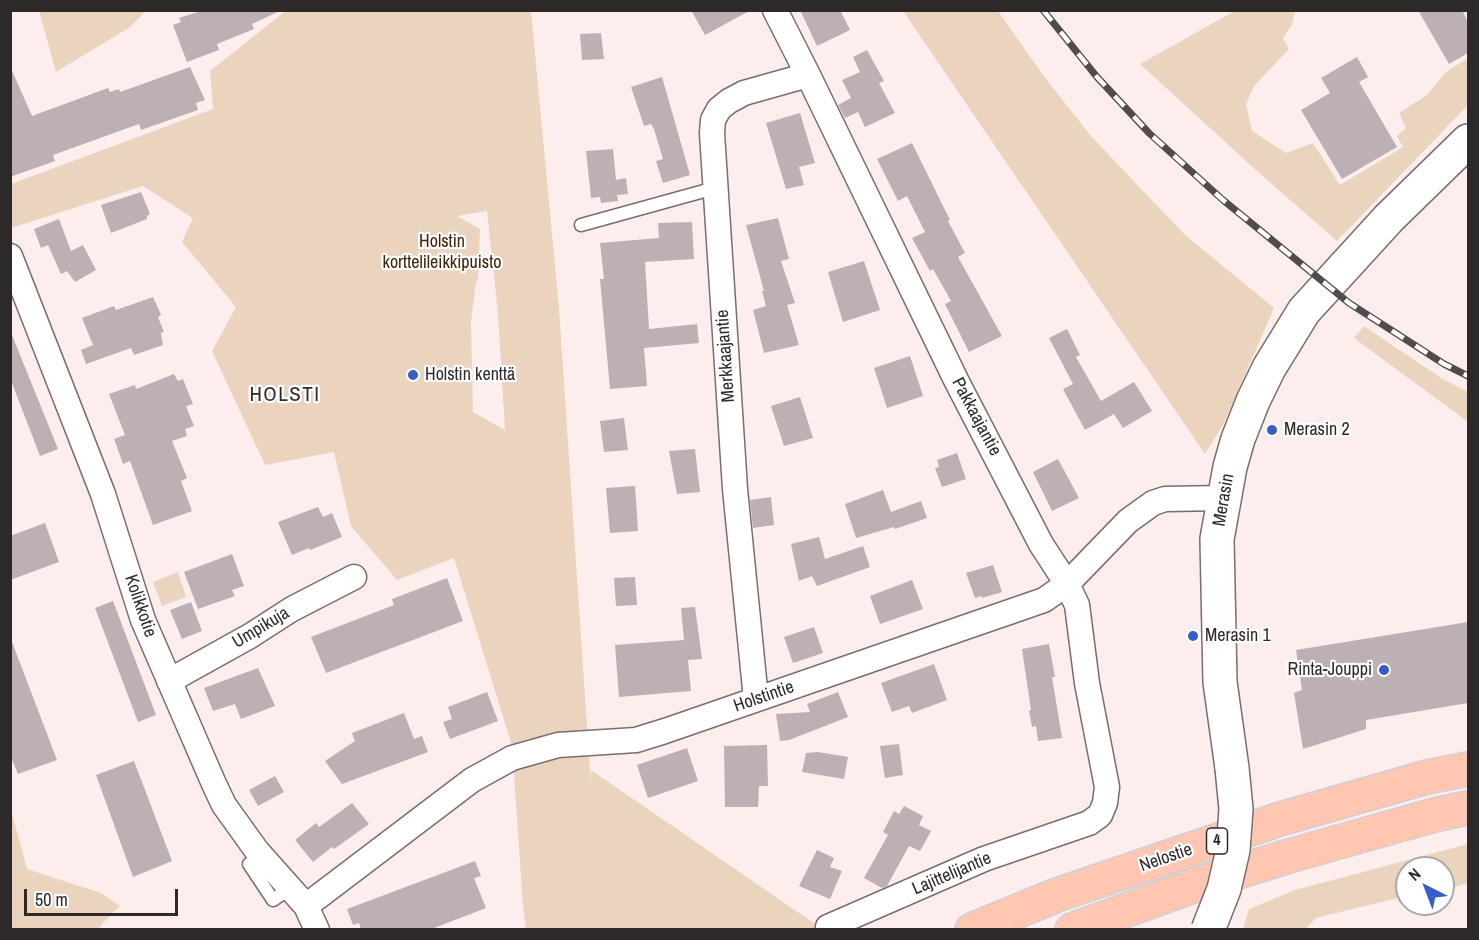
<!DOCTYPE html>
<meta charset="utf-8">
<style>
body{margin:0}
#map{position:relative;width:1479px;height:940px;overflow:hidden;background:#fdeded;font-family:"Archivo Narrow",sans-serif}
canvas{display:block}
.frame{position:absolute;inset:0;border:12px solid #2e2929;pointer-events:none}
.north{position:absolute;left:1395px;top:856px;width:60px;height:60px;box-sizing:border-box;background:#fff;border:2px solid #aba9a9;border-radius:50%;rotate:318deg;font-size:16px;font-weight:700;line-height:24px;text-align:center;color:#2e2929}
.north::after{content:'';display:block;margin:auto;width:21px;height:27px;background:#365dce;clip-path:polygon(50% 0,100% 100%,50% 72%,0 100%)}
.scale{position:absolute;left:24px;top:889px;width:154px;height:27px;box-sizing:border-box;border:3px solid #2e2929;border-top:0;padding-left:8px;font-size:18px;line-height:21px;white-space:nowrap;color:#2e2929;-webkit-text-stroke:4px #fff;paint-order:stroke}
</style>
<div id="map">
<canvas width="1479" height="940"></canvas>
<div class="frame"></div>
<div class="north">N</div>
<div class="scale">50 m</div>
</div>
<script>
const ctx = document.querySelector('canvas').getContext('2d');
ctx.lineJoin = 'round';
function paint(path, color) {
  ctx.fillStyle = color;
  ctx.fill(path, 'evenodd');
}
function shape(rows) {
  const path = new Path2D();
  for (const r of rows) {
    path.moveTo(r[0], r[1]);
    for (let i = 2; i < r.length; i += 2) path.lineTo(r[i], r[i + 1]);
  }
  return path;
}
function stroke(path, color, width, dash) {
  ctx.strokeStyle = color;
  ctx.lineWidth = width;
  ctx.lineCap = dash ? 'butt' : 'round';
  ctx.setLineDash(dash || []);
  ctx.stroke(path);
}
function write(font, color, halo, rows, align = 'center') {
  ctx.font = font + ' "Archivo Narrow",sans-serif';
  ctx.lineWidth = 4.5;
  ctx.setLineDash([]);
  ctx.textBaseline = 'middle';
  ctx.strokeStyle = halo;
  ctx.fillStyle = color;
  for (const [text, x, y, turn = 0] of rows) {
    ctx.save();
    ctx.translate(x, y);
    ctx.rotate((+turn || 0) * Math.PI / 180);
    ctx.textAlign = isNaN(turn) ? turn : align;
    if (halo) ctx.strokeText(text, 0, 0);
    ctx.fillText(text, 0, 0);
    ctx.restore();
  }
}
const green = shape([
 [39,11,39,10,146,11,130,27,56,72],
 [283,11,531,11,559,308,591,786,591,770,818,926,810,930,526,929,523,906,512,746,454,558,397,580,351,526,334,452,265,465,212,351,236,307,182,242,193,218,143,186,11,228,11,184,213,109,210,71,283,13],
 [487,211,498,314,505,430,473,412,471,322,476,281,478,281,480,229,457,216],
 [903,11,998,11,1040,71,1090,135,1184,234,1274,308,1224,423,1205,454],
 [1235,11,1295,11,1292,24,1283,38,1289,49,1254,86,1246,104,1252,131,1286,153,1313,143,1340,185,1403,147,1397,136,1406,128,1399,113,1427,95,1446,72,1468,58,1468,105,1337,241,1257,171,1140,64],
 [1364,326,1441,378,1468,392,1468,422,1354,338],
 [178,572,186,597,162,606,153,582],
 [10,806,27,869,101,893,120,906,101,925,100,929,11,929],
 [1468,844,1468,885,1465,884,1443,890,1443,868,1407,868,1407,900,1398,898,1316,918,1305,929,1243,929,1249,909,1295,890]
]);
const building = shape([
 [204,10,282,10,252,24,254,29,217,44,219,50,187,62,173,25,181,22,179,18],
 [691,10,751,10,705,35],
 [800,10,840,10,850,30,817,46],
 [1418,10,1462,10,1468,22,1468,53,1449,64],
 [601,33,604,59,582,60,580,34],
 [867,50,884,81,879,83,895,113,865,127,858,112,845,118,838,105,851,98,842,80,860,72,853,57],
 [1357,57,1368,77,1359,82,1397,147,1342,179,1301,110,1330,93,1321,78],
 [10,66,32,116,108,88,110,92,119,89,120,92,190,67,205,100,196,103,198,110,141,130,139,124,53,155,55,161,10,177],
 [662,77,690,175,663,183,656,161,663,159,654,129,651,124,644,126,631,87],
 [800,113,815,163,799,167,804,185,786,189,766,123],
 [912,143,950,220,948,221,965,253,958,257,1002,336,969,352,945,304,951,301,933,269,930,271,912,238,925,232,907,196,898,201,877,159],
 [613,149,616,180,626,178,628,194,617,195,618,201,601,203,600,197,591,198,586,151],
 [141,192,150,214,147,216,147,219,111,233,101,205],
 [778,218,789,259,781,261,795,303,787,305,799,345,764,353,753,310,766,306,762,291,764,291,746,225],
 [59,219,71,251,83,245,96,270,75,282,67,271,61,274,48,245,41,248,34,229],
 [692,222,694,259,645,262,649,329,697,324,699,343,644,348,647,386,610,389,600,279,604,279,600,243,659,238,658,223],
 [864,261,880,310,843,322,828,272],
 [153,297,161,315,158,317,164,332,161,333,163,345,134,355,131,348,86,364,81,350,93,345,82,318,114,306,116,310],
 [1067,329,1080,355,1076,357,1101,401,1134,382,1152,411,1123,428,1114,414,1085,430,1063,389,1073,384,1049,338],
 [10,330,58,449,40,456,10,378],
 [910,356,923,396,887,408,874,368],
 [174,374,178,381,183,379,193,404,186,406,194,426,185,429,187,436,172,441,187,478,181,481,192,511,153,525,130,461,123,464,114,439,125,435,109,394,135,385,136,389],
 [800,397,813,438,784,446,771,406],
 [624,418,628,450,604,452,600,421],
 [695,449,700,492,677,494,669,451],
 [957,453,966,479,942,487,935,468,939,467,937,460],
 [1058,459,1079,498,1052,511,1033,472],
 [635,486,638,531,610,533,606,488],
 [883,490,891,512,921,501,927,518,895,529,894,527,856,538,845,504],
 [771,497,774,525,753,528,750,500],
 [318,507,323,517,332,513,342,537,310,550,309,548,292,555,278,522],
 [45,523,59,562,10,580,10,536],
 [819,537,825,559,863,546,870,567,817,586,812,576,799,581,791,544],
 [232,554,244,586,232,590,235,596,198,609,184,572],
 [993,565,1002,592,982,598,981,596,975,598,966,573],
 [635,577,637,605,616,606,614,578],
 [447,578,463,621,326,673,311,637,394,605,392,599],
 [912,580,923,609,880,624,870,596],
 [113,601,156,715,138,722,95,608],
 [191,602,202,631,182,639,170,610],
 [695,607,702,659,688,660,691,691,619,697,615,645,684,640,681,608],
 [1468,622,1468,703,1366,720,1366,729,1303,749,1294,693,1302,690,1296,650],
 [814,627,823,653,793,663,784,637],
 [10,642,12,642,57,760,18,774,10,755],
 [1049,644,1055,677,1052,677,1062,738,1038,741,1036,726,1032,727,1029,711,1031,710,1022,649],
 [934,664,947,700,912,713,909,706,892,712,881,683],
 [258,668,275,706,241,719,235,704,213,711,204,688],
 [487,692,498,721,450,739,443,722,452,719,448,707],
 [838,692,848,717,789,740,780,741,776,714,810,712,807,704],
 [404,713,414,739,422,736,428,752,342,784,325,761,355,741,352,733],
 [899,744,903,775,885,778,880,746],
 [767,745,768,786,759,786,758,807,725,807,724,746],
 [687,748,698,781,648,798,637,765],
 [818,752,848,757,844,779,802,772,806,753],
 [134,761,172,861,133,877,96,775],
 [275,776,284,792,258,806,249,790],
 [352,803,369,824,334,849,332,847,313,862,295,840,316,823,319,827],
 [904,806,923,816,919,825,931,831,920,851,909,846,887,886,882,888,864,878,888,835,883,832,894,811,899,814],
 [817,850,834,858,830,867,842,871,830,899,799,886],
 [475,861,481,876,474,878,486,908,429,930,361,930,359,923,353,925,347,909]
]);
const lane = shape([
 [581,225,715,188],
 [261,857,249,864,273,900,290,888]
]);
const street = shape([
 [775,10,808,75,956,380,1041,544,1067,584,1077,605,1087,683,1107,787,1105,803,1100,815,1089,823,984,859,828,927],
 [10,256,103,494,143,620,214,784,224,805,257,851,306,906,317,930],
 [169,681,250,636,292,609,354,577],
 [756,699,735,489,712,133,713,120,719,109,729,101,744,93,808,75],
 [306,906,472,780,512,758,558,745,636,740,665,731,1044,600,1067,584,1128,521,1153,503,1165,499,1224,498]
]);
const secondary = shape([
 [1232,768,1220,682,1217,539,1230,467,1238,439,1253,401,1269,368,1304,311,1389,218,1468,141]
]);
const highway = shape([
 [972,930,1057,895,1280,819,1427,777,1468,769],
 [1072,930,1190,887,1289,856,1438,814,1468,808]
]);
const rail = shape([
 [1043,10,1097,77,1149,133,1223,200,1349,303,1444,364,1468,376]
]);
const secondaryBridge = shape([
 [1208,930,1224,889,1233,850,1236,809,1232,768]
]);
const markers = [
 [413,375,6,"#365dce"],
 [1272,430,6,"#365dce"],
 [1193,636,6,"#365dce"],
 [1384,670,6,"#365dce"]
];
const shields = [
 [1217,841,21]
];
const shieldNames = [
 ["4",1217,841]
];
const parkNames = [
 ["Holstin",442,242],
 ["korttelileikkipuisto",442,263]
];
const streetNames = [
 ["Merkkaajantie",726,356,-94],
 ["Pakkaajantie",976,417,62],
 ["Merasin",1224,500,-80],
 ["Kolikkotie",140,606,71],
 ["Umpikuja",261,628,-31],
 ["Holstintie",764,697,-19],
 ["Nelostie",1166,858,-19],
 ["Lajittelijantie",952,874,-23]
];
const poiNames = [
 ["Holstin kenttä",425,375],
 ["Merasin 2",1284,430],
 ["Merasin 1",1205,636],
 ["Rinta-Jouppi",1372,670,"right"]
];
const quarterNames = [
 ["HOLSTI",285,395]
];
paint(green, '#ebd4be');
paint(building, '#bdb0b4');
stroke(lane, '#7a6d6c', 15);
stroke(street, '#7a6d6c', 27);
stroke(secondary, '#7a6d6c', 36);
stroke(highway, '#d1d0d0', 36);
stroke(lane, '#fff', 12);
stroke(street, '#fff', 24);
stroke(secondary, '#fff', 33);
stroke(highway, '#ffc7b2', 33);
stroke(rail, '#524b4b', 7);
stroke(rail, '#fff', 4.5, [14]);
stroke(secondaryBridge, '#7a6d6c', 36, []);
stroke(secondaryBridge, '#fff', 33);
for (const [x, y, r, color] of markers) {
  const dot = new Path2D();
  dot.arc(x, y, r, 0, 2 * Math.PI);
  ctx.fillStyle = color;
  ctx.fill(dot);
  stroke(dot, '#fff', 2);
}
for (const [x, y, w] of shields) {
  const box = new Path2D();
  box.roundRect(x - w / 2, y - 13, w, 26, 4.5);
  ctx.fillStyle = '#fff';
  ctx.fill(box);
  stroke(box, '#2e2929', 1.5);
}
write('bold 16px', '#2e2929', null, shieldNames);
write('18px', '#3f2303', '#fff', parkNames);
write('18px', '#2e2929', '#fff', streetNames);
write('18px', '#2e2929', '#fff', poiNames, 'left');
ctx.letterSpacing = '1.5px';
write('21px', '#342929', '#fff', quarterNames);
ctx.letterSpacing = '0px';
</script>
